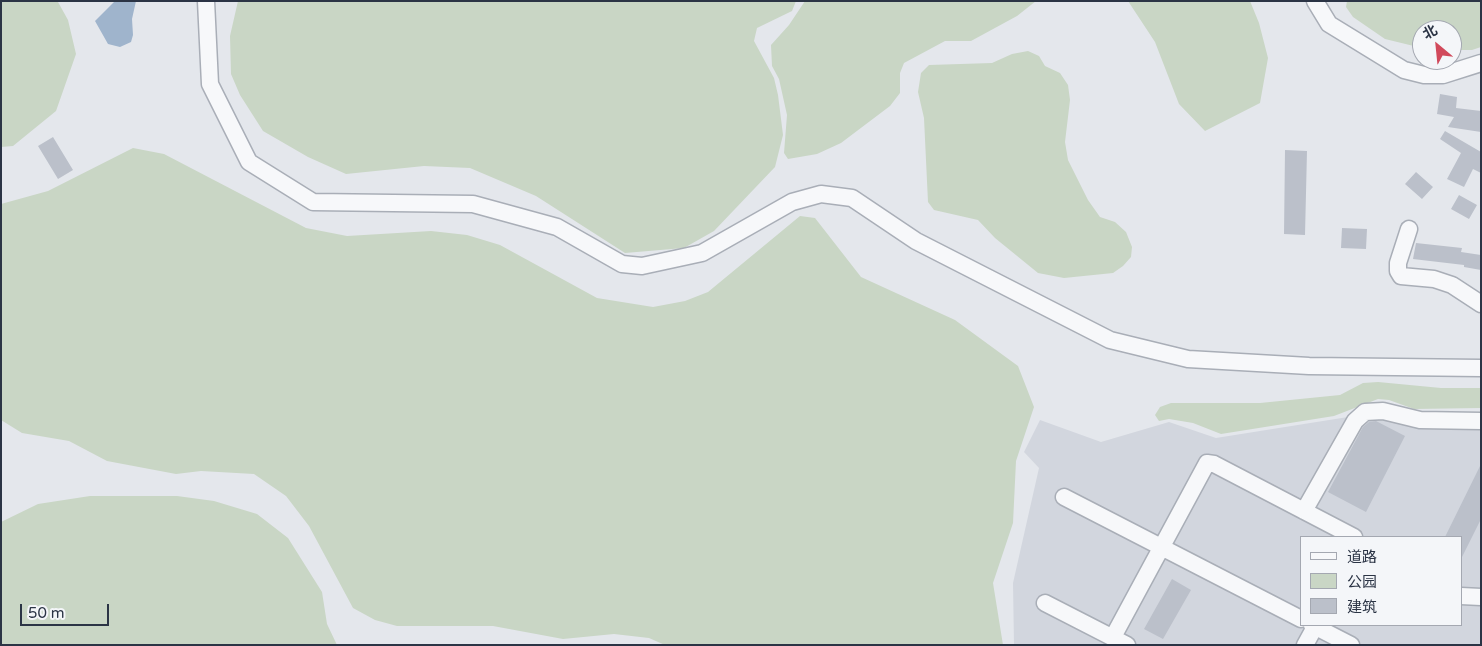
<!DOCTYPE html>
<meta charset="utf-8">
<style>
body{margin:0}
#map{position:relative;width:1482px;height:646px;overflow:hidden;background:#e4e7ec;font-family:"Varela Round","Noto Sans SC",sans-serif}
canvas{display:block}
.frame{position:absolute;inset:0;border:2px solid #2b3445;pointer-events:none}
.legend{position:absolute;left:1300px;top:536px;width:162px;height:90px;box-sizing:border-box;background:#f4f6f9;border:1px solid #a4a8b1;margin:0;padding:6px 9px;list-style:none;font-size:15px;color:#2b3445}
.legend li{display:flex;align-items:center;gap:10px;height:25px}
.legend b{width:25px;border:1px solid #a4a8b1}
.north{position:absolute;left:1412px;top:20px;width:50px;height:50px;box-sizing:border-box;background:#f4f6f9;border:1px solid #a4a8b1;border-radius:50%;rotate:332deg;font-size:14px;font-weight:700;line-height:20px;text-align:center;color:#2b3445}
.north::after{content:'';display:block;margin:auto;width:18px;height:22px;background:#d1495b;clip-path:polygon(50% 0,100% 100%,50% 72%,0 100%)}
.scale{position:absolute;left:20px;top:604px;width:89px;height:22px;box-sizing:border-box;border:2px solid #2b3445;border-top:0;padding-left:6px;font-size:15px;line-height:18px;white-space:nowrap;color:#2b3445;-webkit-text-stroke:4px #f4f6f9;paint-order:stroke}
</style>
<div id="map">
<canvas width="1482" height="646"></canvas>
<div class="frame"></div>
<ul class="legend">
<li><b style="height:6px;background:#f7f8fa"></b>道路</li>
<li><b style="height:14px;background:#c9d6c5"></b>公园</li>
<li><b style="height:14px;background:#bbc0ca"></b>建筑</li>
</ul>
<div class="north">北</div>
<div class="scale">50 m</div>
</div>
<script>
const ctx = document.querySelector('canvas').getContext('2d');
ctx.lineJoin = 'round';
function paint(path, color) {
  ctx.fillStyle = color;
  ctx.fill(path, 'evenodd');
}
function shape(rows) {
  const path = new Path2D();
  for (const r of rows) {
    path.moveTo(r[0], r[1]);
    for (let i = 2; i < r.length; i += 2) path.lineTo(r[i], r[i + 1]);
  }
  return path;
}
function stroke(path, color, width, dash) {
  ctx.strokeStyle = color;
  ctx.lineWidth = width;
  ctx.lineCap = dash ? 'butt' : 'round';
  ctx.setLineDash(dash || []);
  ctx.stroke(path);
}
const built = shape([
 [1377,403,1410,413,1481,414,1481,645,1014,645,1013,583,1039,468,1024,452,1040,420,1101,442,1169,422,1216,438,1348,417,1363,407],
 [1301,537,1461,537,1461,625,1301,625]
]);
const green = shape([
 [1,1,58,2,68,20,76,54,56,111,13,146,1,147],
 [238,1,796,1,792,11,757,28,754,41,774,78,778,95,783,135,775,167,714,231,684,248,625,253,536,196,470,168,424,166,346,174,308,157,263,131,240,95,231,74,230,36],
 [805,1,1036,1,1017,16,971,41,945,41,904,63,900,73,900,93,890,106,841,143,817,154,788,159,784,153,787,115,779,79,772,66,771,45,789,25],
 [1128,1,1250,1,1259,23,1268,58,1260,103,1205,131,1179,104,1155,42],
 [1347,1,1481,1,1481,47,1472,50,1452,50,1452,30,1422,30,1422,48,1385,39,1353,17,1346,7],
 [1028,51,1039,56,1045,66,1060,73,1068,85,1070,100,1065,142,1068,160,1088,200,1100,217,1115,222,1126,232,1132,247,1131,257,1123,266,1113,273,1064,278,1038,273,995,238,978,220,934,210,928,202,924,118,918,92,921,73,929,65,992,63,1012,54],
 [133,148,164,154,306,228,347,236,431,231,467,235,500,245,597,298,653,307,685,301,708,292,800,216,815,218,861,277,955,320,1018,366,1034,407,1016,461,1013,523,993,583,1003,645,665,645,649,638,614,634,563,639,493,626,397,626,375,620,353,608,309,526,286,496,254,474,201,471,176,474,107,461,69,441,22,433,1,420,1,204,48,191],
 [1378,382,1441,388,1481,388,1481,408,1414,409,1389,400,1378,399,1334,416,1221,434,1193,423,1169,419,1159,421,1155,415,1160,407,1171,403,1260,403,1340,395,1363,383],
 [90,496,177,496,214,501,257,514,288,538,322,592,327,624,337,645,1,645,1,522,38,504]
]);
const water = shape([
 [115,1,136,1,132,19,133,35,131,42,120,47,108,44,95,21]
]);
const building = shape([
 [1440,94,1457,97,1456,108,1481,111,1481,132,1448,127,1454,117,1437,114],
 [1445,131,1481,152,1481,173,1473,169,1464,187,1447,179,1461,153,1440,139],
 [53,137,73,170,58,179,38,146],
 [1285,150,1307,151,1305,235,1284,234],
 [1416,172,1433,187,1422,199,1405,184],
 [1459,195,1477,205,1469,219,1451,209],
 [1342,228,1367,229,1366,249,1341,248],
 [1416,243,1462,248,1461,252,1481,255,1481,270,1464,267,1464,265,1413,259],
 [1376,421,1405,436,1366,512,1328,492,1363,427,1369,422],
 [1481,464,1481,519,1461,559,1461,537,1445,537],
 [1172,579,1191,590,1163,639,1144,629]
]);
const minor = shape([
 [206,1,210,84,249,162,313,202,473,204,557,227,622,264,642,266,702,253,792,202,821,194,852,198,916,241,1110,340,1188,359,1309,366,1481,368],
 [1315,1,1329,24,1404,70,1424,75,1443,75,1481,63],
 [1409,229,1398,263,1398,271,1401,276,1434,279,1452,285,1481,304],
 [1064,497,1301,619],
 [1304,511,1355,421,1365,412,1383,411,1420,420,1481,421],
 [1461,596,1481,597],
 [1045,603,1127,645],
 [1312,625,1351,645],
 [1113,637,1207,463,1214,464,1354,537],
 [1305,645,1316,625]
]);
paint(built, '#d2d6de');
paint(green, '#c9d6c5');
paint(water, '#9fb4cc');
paint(building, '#bbc0ca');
stroke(minor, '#a9aeb7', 19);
stroke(minor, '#f7f8fa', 16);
</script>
